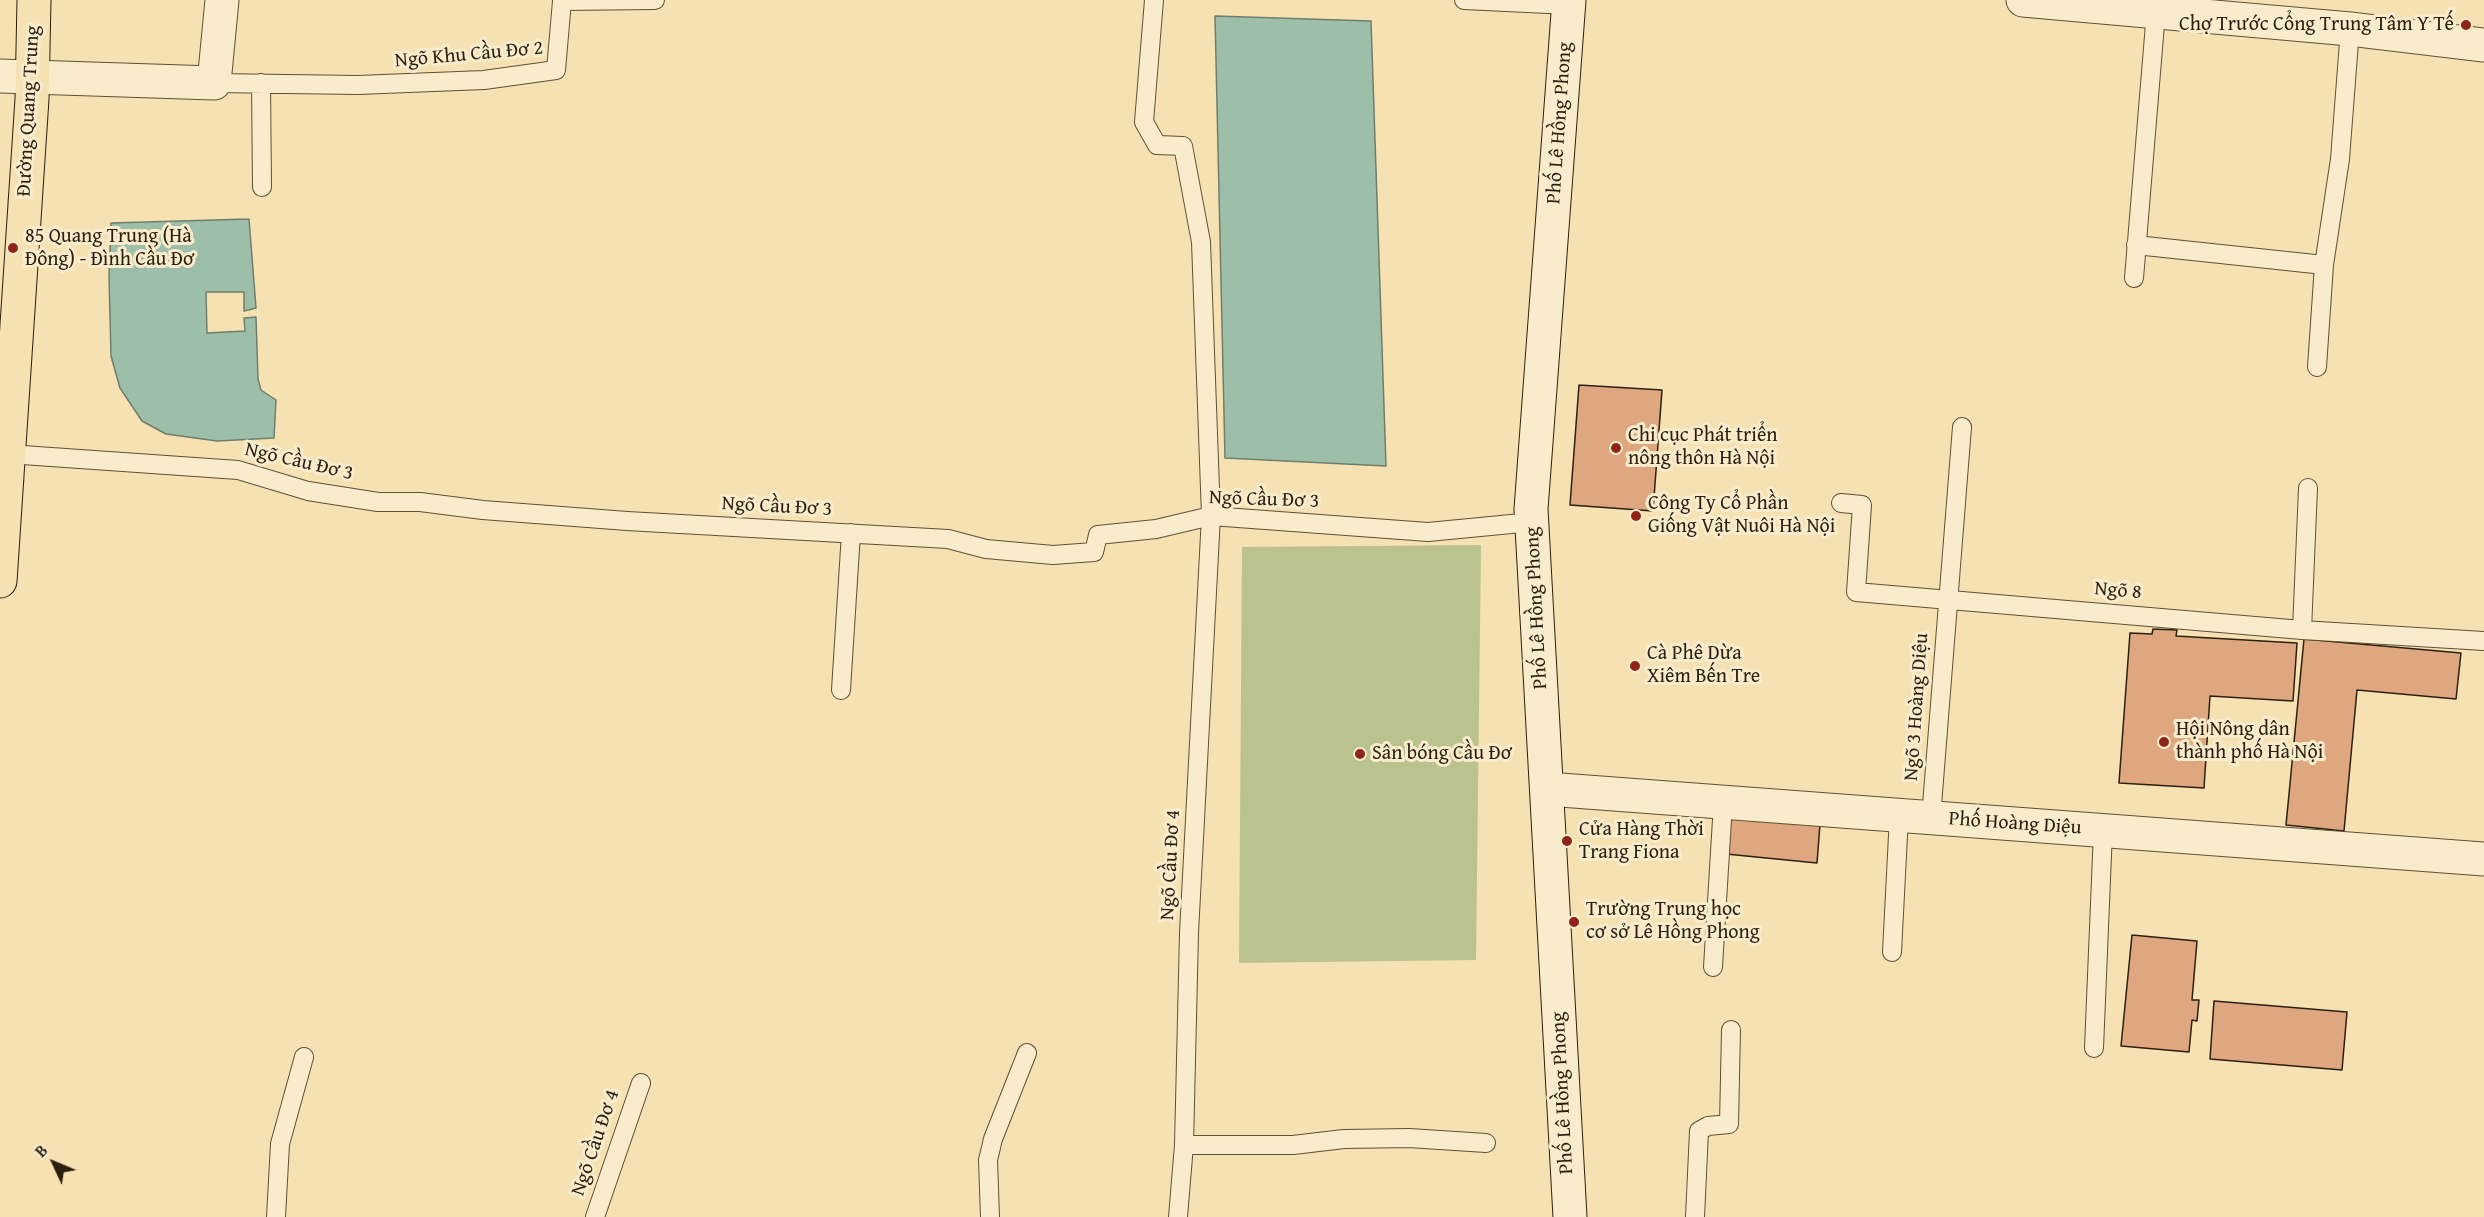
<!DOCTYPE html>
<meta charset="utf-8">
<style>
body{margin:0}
#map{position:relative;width:2484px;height:1217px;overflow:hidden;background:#f6e1b2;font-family:"Gentium Book Plus",serif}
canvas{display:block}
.north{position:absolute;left:24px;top:1133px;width:60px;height:60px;-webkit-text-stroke:4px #f9eccd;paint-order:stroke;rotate:314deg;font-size:16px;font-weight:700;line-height:24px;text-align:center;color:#2c1f10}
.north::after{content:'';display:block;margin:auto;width:21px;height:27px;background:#2c1f10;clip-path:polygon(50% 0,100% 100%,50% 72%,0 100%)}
</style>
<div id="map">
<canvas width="2484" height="1217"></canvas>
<div class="north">B</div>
</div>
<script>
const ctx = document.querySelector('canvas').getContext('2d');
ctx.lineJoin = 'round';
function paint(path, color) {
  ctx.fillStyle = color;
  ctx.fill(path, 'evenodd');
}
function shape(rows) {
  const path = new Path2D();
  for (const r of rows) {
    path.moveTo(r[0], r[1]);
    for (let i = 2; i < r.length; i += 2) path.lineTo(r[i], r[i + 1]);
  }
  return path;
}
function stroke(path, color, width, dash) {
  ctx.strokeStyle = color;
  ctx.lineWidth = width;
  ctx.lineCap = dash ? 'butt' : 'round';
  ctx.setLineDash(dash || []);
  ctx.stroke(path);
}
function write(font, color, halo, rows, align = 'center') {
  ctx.font = font + ' "Gentium Book Plus",serif';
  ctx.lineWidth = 6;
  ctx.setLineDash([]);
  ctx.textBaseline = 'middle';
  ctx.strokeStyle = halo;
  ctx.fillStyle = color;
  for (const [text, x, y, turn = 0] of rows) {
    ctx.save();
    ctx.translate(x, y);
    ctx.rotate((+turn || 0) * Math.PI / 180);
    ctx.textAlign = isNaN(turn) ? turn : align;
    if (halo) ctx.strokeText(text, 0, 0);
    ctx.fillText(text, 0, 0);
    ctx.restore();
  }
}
const green = shape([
 [1481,545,1476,960,1239,963,1242,547]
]);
const water = shape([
 [1215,16,1371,21,1386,466,1225,458,1215,16],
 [249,219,256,308,244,311,244,292,206,292,207,333,245,331,244,318,256,317,258,379,261,390,276,400,274,438,217,441,166,434,142,421,120,388,111,356,109,276,111,223,249,219]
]);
const building = shape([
 [1579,385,1662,390,1653,511,1570,505,1579,385],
 [2153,629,2177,630,2176,636,2297,643,2293,701,2210,696,2204,788,2119,783,2130,633,2152,634,2153,629],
 [2304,639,2461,653,2456,699,2357,690,2344,831,2286,825,2304,639],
 [1730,816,1820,824,1817,863,1726,854,1730,816],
 [2132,935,2197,941,2192,1000,2199,1000,2197,1021,2192,1020,2189,1052,2121,1046,2132,935],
 [2214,1001,2347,1012,2342,1070,2210,1059,2214,1001]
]);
const lane = shape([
 [1154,0,1144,122,1157,145,1183,146,1201,242,1211,516,1189,933,1184,1145,1178,1217],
 [1464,0,1569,5],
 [214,83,358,85,484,80,556,70,562,1,655,0],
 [261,83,262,187],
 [2136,245,2324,265],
 [2134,278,2156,12],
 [2317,367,2324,265,2340,159,2350,29],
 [8,454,238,470,308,491,378,502,420,502,483,510,627,521,948,539,986,549,1053,555,1094,552,1098,535,1156,529,1211,516,1428,532,1532,522],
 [1841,503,1862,505,1856,592,2302,630,2484,641],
 [2302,630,2308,488],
 [841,690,851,533],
 [1931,818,1962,427],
 [1892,952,1899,816],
 [1713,967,1723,803],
 [2094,1048,2103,831],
 [1184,1145,1293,1145,1344,1139,1409,1138,1486,1143],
 [276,1217,280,1144,304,1057],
 [595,1217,641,1083],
 [990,1217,988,1160,993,1139,1027,1053],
 [1695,1217,1699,1131,1708,1126,1729,1124,1731,1030]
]);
const street = shape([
 [2023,0,2350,29,2484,45],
 [0,76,214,83,222,0],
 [1547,789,2484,859]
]);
const secondary = shape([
 [1569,0,1531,509,1570,1217]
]);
const highway = shape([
 [0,581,32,99,34,0]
]);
const markers = [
 [2466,25,6,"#8f2418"],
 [13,248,6,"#8f2418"],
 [1616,448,6,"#8f2418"],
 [1636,516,6,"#8f2418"],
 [1635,666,6,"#8f2418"],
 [2164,742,6,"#8f2418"],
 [1360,754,6,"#8f2418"],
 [1567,841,6,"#8f2418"],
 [1574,922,6,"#8f2418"]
];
const poiNames = [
 ["Chợ Trước Cổng Trung Tâm Y Tế",2454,25,"right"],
 ["85 Quang Trung (Hà",25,237],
 ["Đông) - Đình Cầu Đơ",25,260],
 ["Chi cục Phát triển",1628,436],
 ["nông thôn Hà Nội",1628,459],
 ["Công Ty Cổ Phần",1648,504],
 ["Giống Vật Nuôi Hà Nội",1648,527],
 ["Cà Phê Dừa",1647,654],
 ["Xiêm Bến Tre",1647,677],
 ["Hội Nông dân",2176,730],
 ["thành phố Hà Nội",2176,753],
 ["Sân bóng Cầu Đơ",1372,754],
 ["Cửa Hàng Thời",1579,830],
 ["Trang Fiona",1579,853],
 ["Trường Trung học",1586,910],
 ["cơ sở Lê Hồng Phong",1586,933]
];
const streetNames = [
 ["Ngõ Khu Cầu Đơ 2",469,55,-5],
 ["Đường Quang Trung",29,111,-87],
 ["Phố Lê Hồng Phong",1560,123,-86],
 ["Ngõ Cầu Đơ 3",299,462,13],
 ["Ngõ Cầu Đơ 3",1264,500,2],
 ["Ngõ Cầu Đơ 3",777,507,3],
 ["Ngõ 8",2118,591,5],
 ["Phố Lê Hồng Phong",1537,608,-93],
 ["Ngõ 3 Hoàng Diệu",1917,707,-86],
 ["Phố Hoàng Diệu",2015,824,4],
 ["Ngõ Cầu Đơ 4",1171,865,-87],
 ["Phố Lê Hồng Phong",1563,1093,-93],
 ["Ngõ Cầu Đơ 4",596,1143,-71]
];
paint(green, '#bac38e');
paint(water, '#9dbea9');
stroke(water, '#707e6c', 1.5);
paint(building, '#dea780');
stroke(building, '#2c1f10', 1.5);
stroke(lane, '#5e5038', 20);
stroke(street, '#5e5038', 35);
stroke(secondary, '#2c1f10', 35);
stroke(highway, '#2c1f10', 35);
stroke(lane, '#f9eccd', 18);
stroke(street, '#f9eccd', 33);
stroke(secondary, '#f9eccd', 33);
stroke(highway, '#f6e1b2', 33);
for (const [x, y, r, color] of markers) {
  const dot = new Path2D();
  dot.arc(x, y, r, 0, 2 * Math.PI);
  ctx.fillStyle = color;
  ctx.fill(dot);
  stroke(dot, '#f9eccd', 2);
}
write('20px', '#2c1f10', '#f9eccd', poiNames, 'left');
write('20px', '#2c1f10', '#f9eccd', streetNames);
</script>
